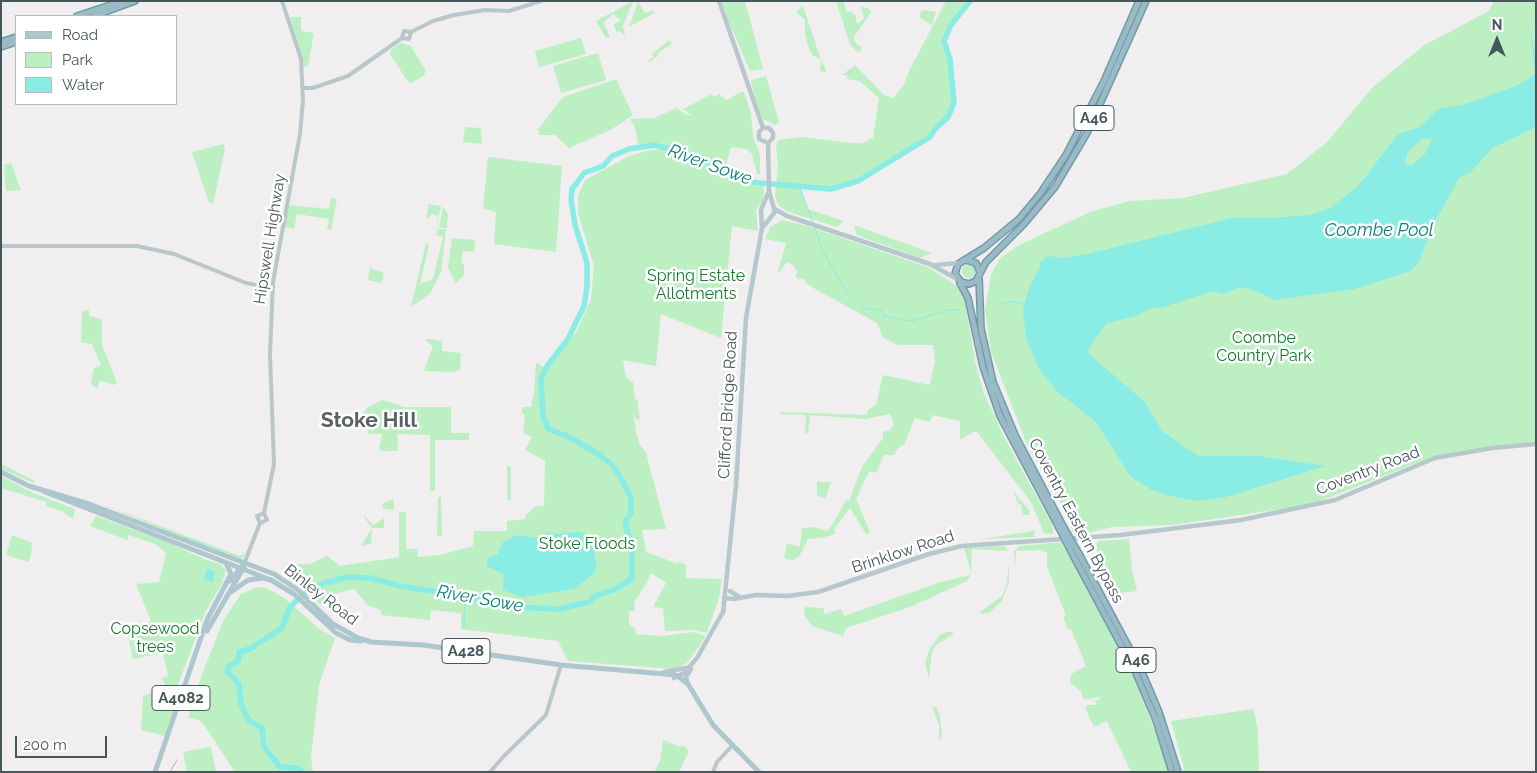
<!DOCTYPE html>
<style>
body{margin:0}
#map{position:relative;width:1537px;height:773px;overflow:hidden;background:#f1eeef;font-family:Raleway,sans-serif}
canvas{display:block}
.frame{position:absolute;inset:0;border:2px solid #46575b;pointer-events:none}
.legend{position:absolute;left:15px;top:15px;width:162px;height:90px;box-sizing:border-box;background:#fff;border:1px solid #b5bcbd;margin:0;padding:6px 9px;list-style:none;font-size:15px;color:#46575b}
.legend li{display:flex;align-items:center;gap:10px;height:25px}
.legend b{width:25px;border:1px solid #b5bcbd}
.north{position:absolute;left:1472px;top:15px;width:50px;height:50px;-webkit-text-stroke:4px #fff;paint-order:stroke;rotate:0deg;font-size:14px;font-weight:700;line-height:20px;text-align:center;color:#46575b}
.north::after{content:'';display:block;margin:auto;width:18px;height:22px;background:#46575b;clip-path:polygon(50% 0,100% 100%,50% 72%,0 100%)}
.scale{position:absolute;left:15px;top:736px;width:92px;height:22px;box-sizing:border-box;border:2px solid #46575b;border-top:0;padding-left:6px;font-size:15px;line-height:18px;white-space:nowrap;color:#46575b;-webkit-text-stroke:4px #fff;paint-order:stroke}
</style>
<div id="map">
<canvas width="1537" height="773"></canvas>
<div class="frame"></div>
<ul class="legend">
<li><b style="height:6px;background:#aec6cd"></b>Road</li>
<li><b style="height:14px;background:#bcefc2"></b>Park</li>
<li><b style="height:14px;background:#89ece5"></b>Water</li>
</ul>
<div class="north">N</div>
<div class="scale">200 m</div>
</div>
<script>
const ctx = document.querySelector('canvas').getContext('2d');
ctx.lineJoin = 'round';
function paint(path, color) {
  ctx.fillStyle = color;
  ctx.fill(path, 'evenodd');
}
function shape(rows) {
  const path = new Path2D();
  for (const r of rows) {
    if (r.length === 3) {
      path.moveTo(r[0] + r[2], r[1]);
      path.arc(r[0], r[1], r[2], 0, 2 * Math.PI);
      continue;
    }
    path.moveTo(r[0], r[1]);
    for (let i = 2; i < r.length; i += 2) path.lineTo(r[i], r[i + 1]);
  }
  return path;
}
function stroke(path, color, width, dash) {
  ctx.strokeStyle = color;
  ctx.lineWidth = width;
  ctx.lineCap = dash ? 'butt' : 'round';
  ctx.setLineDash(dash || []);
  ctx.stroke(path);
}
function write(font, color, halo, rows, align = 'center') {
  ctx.font = font + ' Raleway,sans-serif';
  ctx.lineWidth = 5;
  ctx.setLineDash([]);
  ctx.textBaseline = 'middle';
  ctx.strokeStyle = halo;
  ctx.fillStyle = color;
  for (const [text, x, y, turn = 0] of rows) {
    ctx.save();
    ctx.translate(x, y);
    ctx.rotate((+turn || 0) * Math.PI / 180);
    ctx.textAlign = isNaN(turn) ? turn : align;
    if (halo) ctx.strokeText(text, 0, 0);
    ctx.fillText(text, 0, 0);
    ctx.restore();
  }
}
const green = shape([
 [633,1,623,26,625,36,620,31,617,32,613,25,621,20,613,14,603,23,610,36,606,38,596,21],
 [722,1,745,1,763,69,750,71,728,20],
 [836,1,843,1,847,12,851,11,854,15,856,15,856,23,859,23,864,18,861,7,868,8,871,12,854,37,855,42,862,48,858,53,850,44],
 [946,1,973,1,949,30,946,39,950,52,956,102,949,120,921,145,858,184,831,189,800,186,808,209,844,221,837,227,788,212,778,205,775,196,778,165,776,145,779,140,801,137,852,143,863,143,873,138,879,98,860,81,847,79,847,75,842,75,855,65,884,95,893,98,903,86,910,69],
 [1494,1,1536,1,1536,442,1461,451,1419,462,1320,501,1289,508,1172,525,1112,527,1076,536,1070,526,1073,524,1028,447,991,352,985,309,991,275,1000,258,1019,245,1090,212,1130,201,1183,198,1287,174,1327,142,1372,88,1423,46,1489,11],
 [638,2,645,13,653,10,654,13,629,27],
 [803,6,820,57,827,72,820,71,821,59,813,56,808,46,805,33,805,20,796,12],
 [925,10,936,12,932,25,920,18,921,11],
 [290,17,301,17,301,31,314,33,308,66,304,67],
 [581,38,586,54,539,67,535,51],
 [669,40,672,44,657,53,658,56,650,62,648,60,654,57,652,54],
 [400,43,411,46,426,71,424,75,412,83,408,82,390,54,391,50],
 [598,53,606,80,561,93,553,66],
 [766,76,779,122,775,125,763,119,757,106,751,80],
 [616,79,633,115,612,129,569,148,555,135,539,135,538,129,563,97],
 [741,92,744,92,751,114,753,136,760,155,760,174,757,174,752,154,747,149,731,147,726,164,751,175,756,179,754,180,745,180,724,170,692,152,658,143,638,144,635,127,630,119,654,118,677,108,685,114,692,116,683,109,712,94,714,97,719,94,726,100],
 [465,127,481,128,482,144,463,142],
 [223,144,225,149,213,204,209,203,192,152],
 [660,149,690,157,747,185,764,186,763,200,756,211,758,231,732,226,721,338,661,314,656,366,623,360,626,378,633,382,635,400,637,399,640,419,637,420,634,416,636,433,640,445,646,453,666,529,642,530,646,552,678,564,679,562,686,565,686,578,722,579,719,598,707,633,695,630,665,631,663,608,653,607,666,583,651,573,646,584,634,602,635,611,629,611,629,624,636,629,635,634,663,636,694,632,706,636,688,662,680,667,673,669,568,661,558,641,461,629,461,613,431,610,430,620,381,615,381,610,368,605,354,589,330,595,322,606,283,573,287,564,310,564,327,556,340,566,399,557,399,512,406,512,406,549,417,549,418,557,440,555,473,546,474,531,507,531,507,521,525,519,526,515,536,506,544,506,545,461,525,450,532,437,523,433,525,414,522,413,522,407,531,407,534,393,536,362,547,370,553,358,577,331,591,299,594,266,578,213,578,196,585,180,627,157,646,151],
 [488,157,562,166,556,252,494,244,496,212,483,208],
 [11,163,21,190,6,191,4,165],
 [331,198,337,199,331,230,327,229,329,219,297,214,294,229,284,227,288,205,329,209],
 [428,204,441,206,435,235,438,216,431,214,429,219,427,218],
 [443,207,448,214,447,228,439,228],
 [782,220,804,225,928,267,960,288,964,296,975,361,983,391,1003,435,1051,523,1054,532,1052,534,1044,533,1031,502,977,432,973,432,960,440,960,421,932,415,930,422,915,418,904,445,897,449,894,455,884,455,876,473,870,471,867,476,856,499,870,532,866,534,850,508,834,529,835,534,822,538,808,539,800,555,792,561,784,558,787,543,800,547,802,528,814,527,827,531,833,524,846,500,849,501,862,467,883,438,883,432,890,430,894,424,890,414,865,419,810,415,808,433,805,433,806,415,780,414,780,412,867,415,868,410,876,405,883,375,930,385,935,361,933,345,898,345,883,338,877,323,808,285,803,279,797,279,795,275,798,273,794,266,787,262,777,275,786,243,765,239,770,227],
 [854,225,932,253,920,258,857,235],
 [438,229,446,229,441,272,430,294,411,307,426,243,429,245,420,284,433,279,443,237,436,235],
 [452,238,475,240,474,252,463,251,461,263,464,264,464,275,456,283,448,268],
 [969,271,7],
 [370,266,374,270,384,273,382,283,368,280],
 [89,310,89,316,102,319,102,345,117,383,113,385,100,380,97,389,91,384,91,381,94,368,101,365,92,344,81,342,82,311],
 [429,339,442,341,442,351,461,353,460,370,454,372,424,371,433,346,424,340],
 [383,400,404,407,451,407,451,433,469,433,469,440,435,440,435,491,430,491,430,435,397,434,398,451,383,451,379,450,382,434,368,434,368,424,355,423,368,407],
 [1,464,35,481,34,483,1,469],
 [507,465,511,467,511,500,507,500],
 [1,476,33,493,75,509,73,519,62,511,46,506,47,502,1,488],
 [817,482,831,482,825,499,817,495],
 [1013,491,1030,511,1029,515,1023,515,1021,504,1018,504],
 [438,497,441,497,442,536,437,536],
 [394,499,394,510,382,508,383,503],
 [99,503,240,556,246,552,242,559,184,538],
 [96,516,167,542,204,559,220,564,226,570,222,583,205,613,174,695,178,703,165,736,141,730,143,696,152,693,159,712,168,708,172,700,162,678,168,676,163,653,133,659,128,634,151,621,136,584,159,582,166,553,155,544,129,535,127,540,90,526],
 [365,516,373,525,384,518,384,528,372,528,371,544,361,546,372,528,364,517],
 [1035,528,1034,537,983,539,1033,531],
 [12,535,33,543,29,562,6,555],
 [1129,539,1132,570,1137,591,1119,593,1097,550,1097,541],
 [1063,542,1133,676,1159,740,1168,772,1131,772,1107,721,1094,727,1085,708,1087,705,1096,705,1096,701,1089,702,1100,699,1099,697,1084,700,1081,691,1070,683,1071,674,1086,666,1071,629,1068,629,1063,617,1066,616,1047,566,1047,553,1039,550,1016,551,1015,568,1014,551,1019,546],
 [1004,546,1008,551,972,549,971,574,967,581,910,607,846,628,843,636,812,626,804,615,805,607,823,608,825,614,841,609,844,616,938,583,970,575,971,573,964,548],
 [1009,563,1009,581,1002,601,990,612,981,614,980,612,1002,596,1007,583],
 [257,587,267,588,286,599,318,628,335,638,319,685,311,758,313,772,235,772,204,725,199,720,188,718,201,677,224,619,241,594],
 [950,631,954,634,936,645,932,652,929,679,925,663,930,648,940,635],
 [932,706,937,708,940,717,942,738,939,740,939,725],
 [1254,709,1258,732,1259,772,1185,772,1171,721],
 [663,740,680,747,683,745,689,751,679,772,654,772,660,761],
 [211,747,216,772,187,772,183,752]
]);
const water = shape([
 [1530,26,1536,63,1536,127,1492,148,1470,173,1459,178,1433,225,1419,262,1411,271,1355,289,1273,300,1261,293,1241,287,1222,294,1213,291,1164,307,1148,309,1138,316,1107,323,1088,349,1090,355,1145,402,1162,431,1198,456,1258,456,1325,466,1226,497,1198,501,1175,497,1152,490,1131,477,1096,422,1059,393,1040,371,1026,338,1023,310,1029,288,1040,267,1039,263,1048,256,1063,258,1087,254,1232,218,1272,218,1310,215,1331,208,1360,184,1398,134,1420,127,1438,109,1470,103,1520,84,1535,74],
 [1433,137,1425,154,1412,165,1407,165,1405,162,1408,152,1420,140],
 [548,532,554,534,580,532,594,539,597,548,594,556,597,566,595,572,575,589,522,597,503,590,504,575,487,566,487,559,498,554,503,542,512,537,520,535,537,538],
 [207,568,215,572,213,582,204,579]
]);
const stream = shape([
 [799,186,813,222],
 [815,228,821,247,838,278,845,290,863,308,881,310,884,316,912,321,948,310,958,310],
 [999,304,1010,302,1024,303],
 [464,627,465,597]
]);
const river = shape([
 [303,772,297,768,280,767,264,747,262,728,248,720,241,704,239,684,227,671,228,667,239,660,239,652,250,649,282,628,290,607,307,591,325,583,348,577,370,578,400,586,457,595,509,607,560,609,589,602,595,596,613,590,629,581,632,577,632,548,625,522,631,513,631,498,622,480,612,465,600,455,567,436,548,429,543,416,541,379,547,366,568,339,584,306,587,286,587,263,575,225,571,199,572,189,579,180,584,173,603,166,612,156,629,149,654,145,690,154,748,182,831,189,858,181,930,137,936,128,948,117,954,103,950,59,944,41,951,25,970,1]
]);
const tertiary = shape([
 [411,32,433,21,454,15,485,10,509,11,541,1],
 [402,38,409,39,411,32],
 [402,38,404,31,411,32],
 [304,88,313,88,348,76,402,38],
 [1,246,137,246,174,254,246,283,273,288],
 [264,513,274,464,270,355,273,282,300,134,303,100,301,59,282,1],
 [260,523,267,520,264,513],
 [260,523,257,516,264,513],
 [244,564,260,523],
 [490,772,504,756,546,715,561,665],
 [713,772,717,762,732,746]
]);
const secondary = shape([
 [719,1,763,128],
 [763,128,769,128,773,133,773,138,768,143],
 [763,128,759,132,759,139,768,143],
 [775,209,787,216,930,264,957,279],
 [762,228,775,212,769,191],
 [936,265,960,263],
 [730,591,741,598],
 [724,598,734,599,756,595,787,596,818,592,929,554,962,546,1121,535,1241,520,1335,500,1435,458,1492,448,1536,444],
 [723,613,736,485,746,318,762,228,761,210,769,191,768,143],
 [664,672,686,668],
 [674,678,684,673,697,658,724,610],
 [688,684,686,677,691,669]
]);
const primary = shape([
 [1,472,29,486,89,504,274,574,298,590,333,624,358,638,371,642,423,645,561,665,676,675,688,684,713,725,759,772],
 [45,492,271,580],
 [230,581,242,566],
 [231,592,248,580,263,578,271,580,294,594,336,633,350,640,361,641],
 [207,631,244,567],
 [155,772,207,620,231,574,226,563]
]);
const trunk = shape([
 [1139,1,1104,81,1066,155,1040,194,1019,219,984,248,958,264,955,274,961,282,969,284,976,281,986,262,1024,224,1055,187,1087,133,1146,1],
 [77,16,123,1],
 [94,16,135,1],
 [1,42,16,37],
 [1,47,16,42],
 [966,260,976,263,980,272],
 [979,278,981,329,993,382,1015,435,1063,526],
 [960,283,968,298,983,367,1000,416,1058,526],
 [1079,554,1142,672,1159,712,1178,772],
 [1073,555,1135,671,1156,720,1172,772]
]);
const rail = shape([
 [170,772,177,760]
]);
const trunkBridge = shape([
 [1058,526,1073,555],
 [1063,526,1079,554]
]);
const shields = [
 [1094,118,40],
 [466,651,48],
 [1136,660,40],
 [181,698,58]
];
const shieldNames = [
 ["A46",1094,118],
 ["A428",466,651],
 ["A46",1136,660],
 ["A4082",181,698]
];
const streetNames = [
 ["Hipswell Highway",270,239,-81],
 ["Clifford Bridge Road",728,405,-87],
 ["Coventry Road",1368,471,-21],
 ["Coventry Eastern Bypass",1076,521,62],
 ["Brinklow Road",903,552,-18],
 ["Binley Road",321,595,38]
];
const parkNames = [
 ["Spring Estate",696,276],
 ["Allotments",696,294],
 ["Coombe",1264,338],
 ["Country Park",1264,356],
 ["Stoke Floods",587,544],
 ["Copsewood",155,629],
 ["trees",155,647]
];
const waterNames = [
 ["River Sowe",710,165,20],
 ["Coombe Pool",1379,231],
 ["River Sowe",480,599,10]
];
const districtNames = [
 ["Stoke Hill",369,421]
];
paint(green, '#bcefc2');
paint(water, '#89ece5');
stroke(stream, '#89ece5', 1);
stroke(river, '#89ece5', 5.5);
stroke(trunk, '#719ba9', 8);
stroke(tertiary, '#b9c7cb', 4);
stroke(secondary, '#b7c8cd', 4.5);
stroke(primary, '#aec6cd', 5);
stroke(trunk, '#9abbc5', 5);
stroke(rail, '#b0b6b8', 1);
stroke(trunkBridge, '#719ba9', 8, []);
stroke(trunkBridge, '#9abbc5', 5);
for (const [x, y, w] of shields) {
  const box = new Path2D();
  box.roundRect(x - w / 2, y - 12.5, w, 25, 4);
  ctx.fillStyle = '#fff';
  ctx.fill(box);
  stroke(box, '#46575b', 1);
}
write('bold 15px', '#46575b', null, shieldNames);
write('16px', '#46575b', '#fff', streetNames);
write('16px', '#177d2e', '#fff', parkNames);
write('italic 18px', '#0d827b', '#fff', waterNames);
write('bold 21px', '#5b6163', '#fff', districtNames);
</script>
